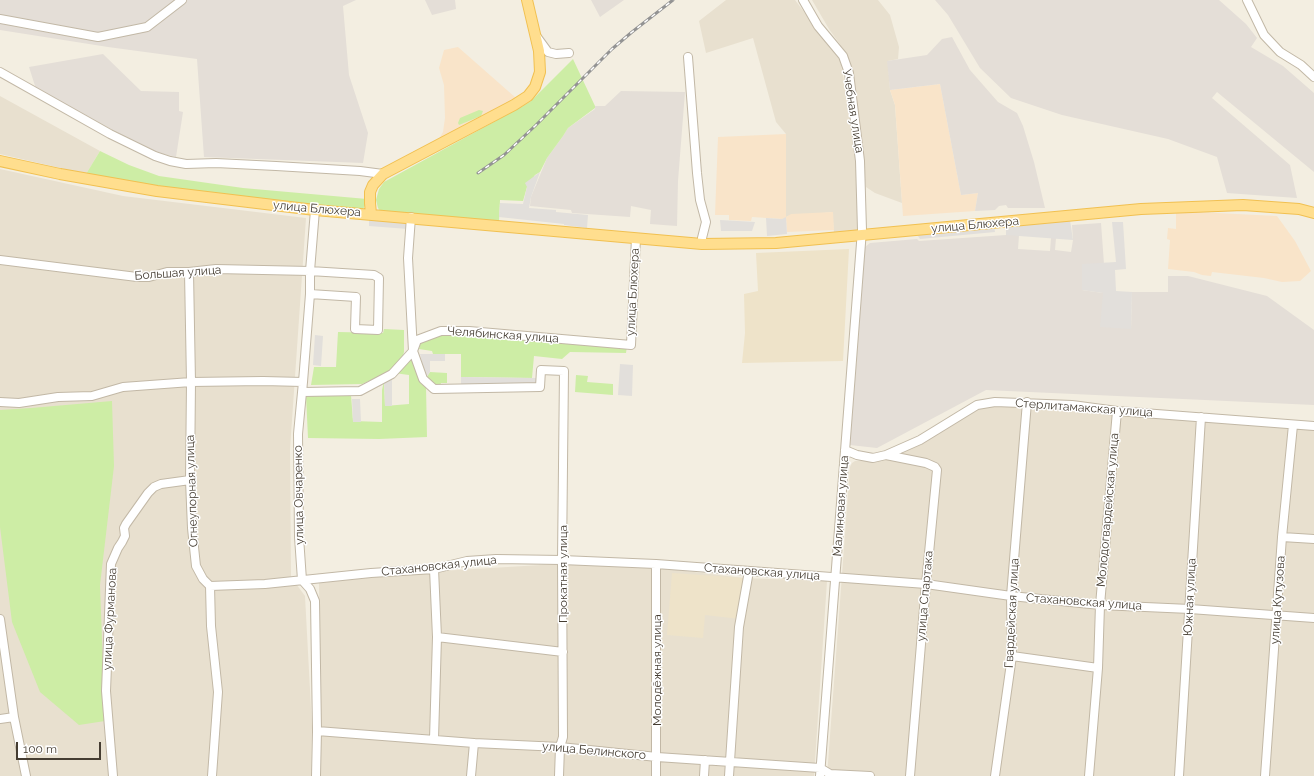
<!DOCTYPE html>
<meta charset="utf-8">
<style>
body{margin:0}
#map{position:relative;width:1314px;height:776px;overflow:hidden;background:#f3eee1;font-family:Raleway,sans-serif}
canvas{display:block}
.scale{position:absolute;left:16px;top:742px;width:85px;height:18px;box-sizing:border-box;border:2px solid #453d32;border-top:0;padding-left:5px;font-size:12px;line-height:14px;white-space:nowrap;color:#453d32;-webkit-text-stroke:3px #fff;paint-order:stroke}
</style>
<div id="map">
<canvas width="1314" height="776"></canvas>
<div class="scale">100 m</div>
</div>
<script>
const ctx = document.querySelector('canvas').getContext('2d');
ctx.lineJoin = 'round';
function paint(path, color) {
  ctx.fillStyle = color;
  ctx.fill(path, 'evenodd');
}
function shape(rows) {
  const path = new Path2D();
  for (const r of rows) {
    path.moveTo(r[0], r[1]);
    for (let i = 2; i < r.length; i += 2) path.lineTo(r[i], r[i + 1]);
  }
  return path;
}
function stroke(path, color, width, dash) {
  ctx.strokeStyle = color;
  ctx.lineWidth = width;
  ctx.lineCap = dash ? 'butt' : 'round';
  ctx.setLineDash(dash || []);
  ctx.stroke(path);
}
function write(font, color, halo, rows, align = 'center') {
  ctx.font = font + ' Raleway,sans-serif';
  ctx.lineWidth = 3;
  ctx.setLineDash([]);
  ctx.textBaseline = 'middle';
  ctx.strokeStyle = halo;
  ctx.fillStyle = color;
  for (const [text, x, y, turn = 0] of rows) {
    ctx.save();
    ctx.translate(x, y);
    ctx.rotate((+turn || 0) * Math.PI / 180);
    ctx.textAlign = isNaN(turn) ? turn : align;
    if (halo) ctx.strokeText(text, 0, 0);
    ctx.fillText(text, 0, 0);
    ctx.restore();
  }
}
const residential = shape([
 [726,0,795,0,840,59,852,124,862,230,834,232,832,212,786,217,786,134,776,122,753,38,706,53,699,21],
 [812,0,878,0,890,15,899,47,898,59,888,61,890,90,895,105,902,203,875,193,866,187,850,66,844,50,829,29],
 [0,96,100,151,86,174,0,154],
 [0,169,123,196,306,218,290,449,291,577,305,596,312,727,311,776,0,776],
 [988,402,1314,425,1314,776,827,776,850,467,852,463,855,461,873,461],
 [574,563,652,567,744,578,827,581,814,776,321,776,319,583,424,572]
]);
const commercial = shape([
 [458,47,516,98,437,142,443,132,445,118,444,85,439,68,444,50],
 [940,84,961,195,978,193,975,211,903,216,895,105,890,90],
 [786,134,786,217,791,214,833,212,834,230,787,232,786,218,782,219,752,217,751,221,729,220,729,215,715,215,718,137],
 [1176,211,1277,216,1295,241,1311,271,1300,281,1282,282,1264,278,1212,272,1211,276,1202,275,1194,272,1168,269,1170,240,1167,239,1168,228,1176,229]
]);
const industrial = shape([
 [0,0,356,0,343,6,349,75,368,133,363,163,204,157,197,59,108,47,0,30],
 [425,0,455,0,456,9,432,15],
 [591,0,624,0,600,17],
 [935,0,1219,0,1246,24,1257,38,1251,47,1283,66,1314,93,1314,172,1217,92,1212,98,1290,165,1297,198,1227,193,1217,157,1168,139,1062,115,1011,98,980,68,948,15],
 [952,37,970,70,998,102,1017,113,1023,126,1034,162,1045,208,1008,208,1006,205,999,206,995,210,975,211,978,193,961,195,940,84,890,90,887,61,927,55,942,39],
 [103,54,141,91,179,92,179,111,183,112,176,157,152,151,36,89,29,67],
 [621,91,685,92,678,181,677,226,650,224,651,210,631,206,630,217,572,213,571,210,530,206,531,197,547,158,563,136,568,128,595,109,595,106,605,106],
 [1101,223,1104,264,1082,264,1082,290,1103,293,1131,329,1132,292,1168,292,1168,276,1188,276,1267,296,1314,330,1314,405,986,390,877,448,850,445,865,247,870,243,917,239,919,241,1006,235,1019,235,1018,249,1050,251,1051,238,1056,238,1055,250,1071,252,1073,240,1072,225]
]);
const education = shape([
 [849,249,843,361,742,363,745,333,744,294,758,291,756,253],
 [672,573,744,578,740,619,705,615,703,638,667,635]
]);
const green = shape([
 [573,59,595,106,595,108,568,128,563,136,547,158,540,172,535,175,527,187,523,201,500,200,499,221,381,212,378,208,376,200,379,189,384,182,523,106,531,101],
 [479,110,483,111,481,116,459,125,458,123,460,118],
 [100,151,129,165,159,176,243,188,367,199,366,204,363,209,349,209,152,187,86,174],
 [384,329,404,330,404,352,402,359,388,372,362,384,311,385,314,367,336,367,338,332,383,333],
 [442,332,627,346,626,353,570,352,562,359,534,356,532,378,461,377,461,354,433,354,432,351,419,349,421,341],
 [409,358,412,358,426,386,427,437,379,439,308,438,306,396,351,395,353,421,382,422,382,390,384,381,385,406,409,404,409,375,394,373],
 [430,372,447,373,447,383,441,383,440,387,437,387,426,378],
 [576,375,588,376,587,382,613,384,613,395,575,392],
 [112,401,114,466,100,585,105,721,79,725,40,692,12,622,0,527,0,410,31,408]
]);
const parking = shape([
 [540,172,531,197,529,208,556,210,556,212,588,215,587,228,564,225,564,224,499,217,500,203,523,204,527,187,525,183],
 [786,217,787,234,767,236,766,218,782,219],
 [369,220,408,223,408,229,369,226],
 [720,220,755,222,752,231,721,231],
 [1070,220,1073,240,1006,235,1006,225],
 [1112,222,1123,222,1126,269,1115,270,1116,291,1132,292,1131,329,1100,327,1103,293,1082,290,1082,264,1116,262],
 [994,226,995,232,920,239,916,233],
 [315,335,323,336,321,366,313,365],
 [420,354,445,354,445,361,430,361,430,372,426,378],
 [620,364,633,365,632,396,618,395],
 [461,377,536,378,536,385,461,386],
 [392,380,392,406,385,406,384,381],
 [352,399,360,399,361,422,353,422]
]);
const minor = shape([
 [803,0,818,26,843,56,849,73,860,161,862,230,820,776],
 [1247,0,1264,35,1280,52,1301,65,1314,77],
 [0,19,98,37,147,27,182,0],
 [537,37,548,52,556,54,569,53],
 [688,57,697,173,700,200,706,222,702,238,702,244],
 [0,72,110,134,155,156,170,161,186,164,216,163,276,166,360,171,383,174],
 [315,210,310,271,310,294,303,382,298,434,299,537,302,580,310,589,315,601,317,731,316,776],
 [411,217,408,258,413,351,423,379,434,389,540,387,541,370,564,371,562,560,563,737,560,747,559,776],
 [0,260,137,277,149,277,167,272,189,272,216,269,310,271,374,275,379,278,378,330,355,329,356,297,310,294],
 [189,272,191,382,190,480,192,528,196,566,203,579,210,586,211,626,218,692,212,776],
 [303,392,360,391,392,374,413,351,417,340,441,331,469,331,631,345,636,238],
 [0,402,19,403,58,397,92,396,123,387,191,382,263,381,303,382],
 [845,450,857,455,873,458,886,455,920,440,977,405,995,402,1072,405,1117,411,1314,426],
 [886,455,926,463,935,467,937,470,926,584,910,776],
 [1282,537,1314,539],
 [656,564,656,776],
 [434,569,437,637,434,739],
 [210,586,265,584,371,573,434,569,467,561,496,559,562,560,656,564,926,584,1011,596,1100,605,1190,609,1314,618],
 [0,619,14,717,26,776],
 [437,637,563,652],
 [1012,656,1098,668],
 [0,719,14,717],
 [317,731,474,743,560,747,657,757,820,768,830,774,870,776],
 [113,776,106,691,111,564,118,548,122,542,125,536,124,528,126,524,148,493,154,487,161,484,190,480],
 [471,776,474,743],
 [704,776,705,760],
 [729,776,739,627,749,571],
 [995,776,1012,656,1011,596,1027,402],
 [1089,776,1098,668,1100,605,1117,411],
 [1179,776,1201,417],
 [1265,776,1282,537,1293,425]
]);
const major = shape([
 [0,161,60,174,157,191,315,210,702,244,776,243,1141,209,1243,205,1299,209,1314,213],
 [371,214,370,203,370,192,373,185,383,174,514,105,528,96,535,87,540,72,539,51,527,0]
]);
const rail = shape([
 [478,173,504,155,535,126,612,49,632,32,673,0]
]);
const streetNames = [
 ["Учебная улица",853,111,81],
 ["улица Блюхера",317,209,5],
 ["улица Блюхера",975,225,-5],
 ["Большая улица",178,273,-4],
 ["улица Блюхера",633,292,-87],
 ["Челябинская улица",503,335,4],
 ["Стерлитамакская улица",1084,408,4],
 ["Огнеупорная улица",192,491,-92],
 ["улица Овчаренко",299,495,-91],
 ["Малиновая улица",841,506,-86],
 ["Молодогвардейская улица",1108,510,-85],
 ["Стахановская улица",439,566,-6],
 ["Стахановская улица",762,572,4],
 ["Прокатная улица",563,574,-90],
 ["улица Спартака",925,596,-85],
 ["Южная улица",1190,597,-87],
 ["улица Кутузова",1278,600,-86],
 ["Стахановская улица",1084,602,4],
 ["Гвардейская улица",1012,613,-87],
 ["улица Фурманова",110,619,-87],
 ["Молодёжная улица",657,670,-90],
 ["улица Белинского",594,751,5]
];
paint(residential, '#e8e0cf');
paint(commercial, '#f9e4c9');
paint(industrial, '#e4ded7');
paint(education, '#eee3c9');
paint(green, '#cdeda5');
paint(parking, '#e2dfdb');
stroke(minor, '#c2b8a6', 10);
stroke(major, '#f1c051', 12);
stroke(minor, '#fff', 8);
stroke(major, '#ffde8e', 10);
stroke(rail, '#939393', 3);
stroke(rail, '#fff', 1.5, [4.5]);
write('12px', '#453d32', '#fff', streetNames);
</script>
